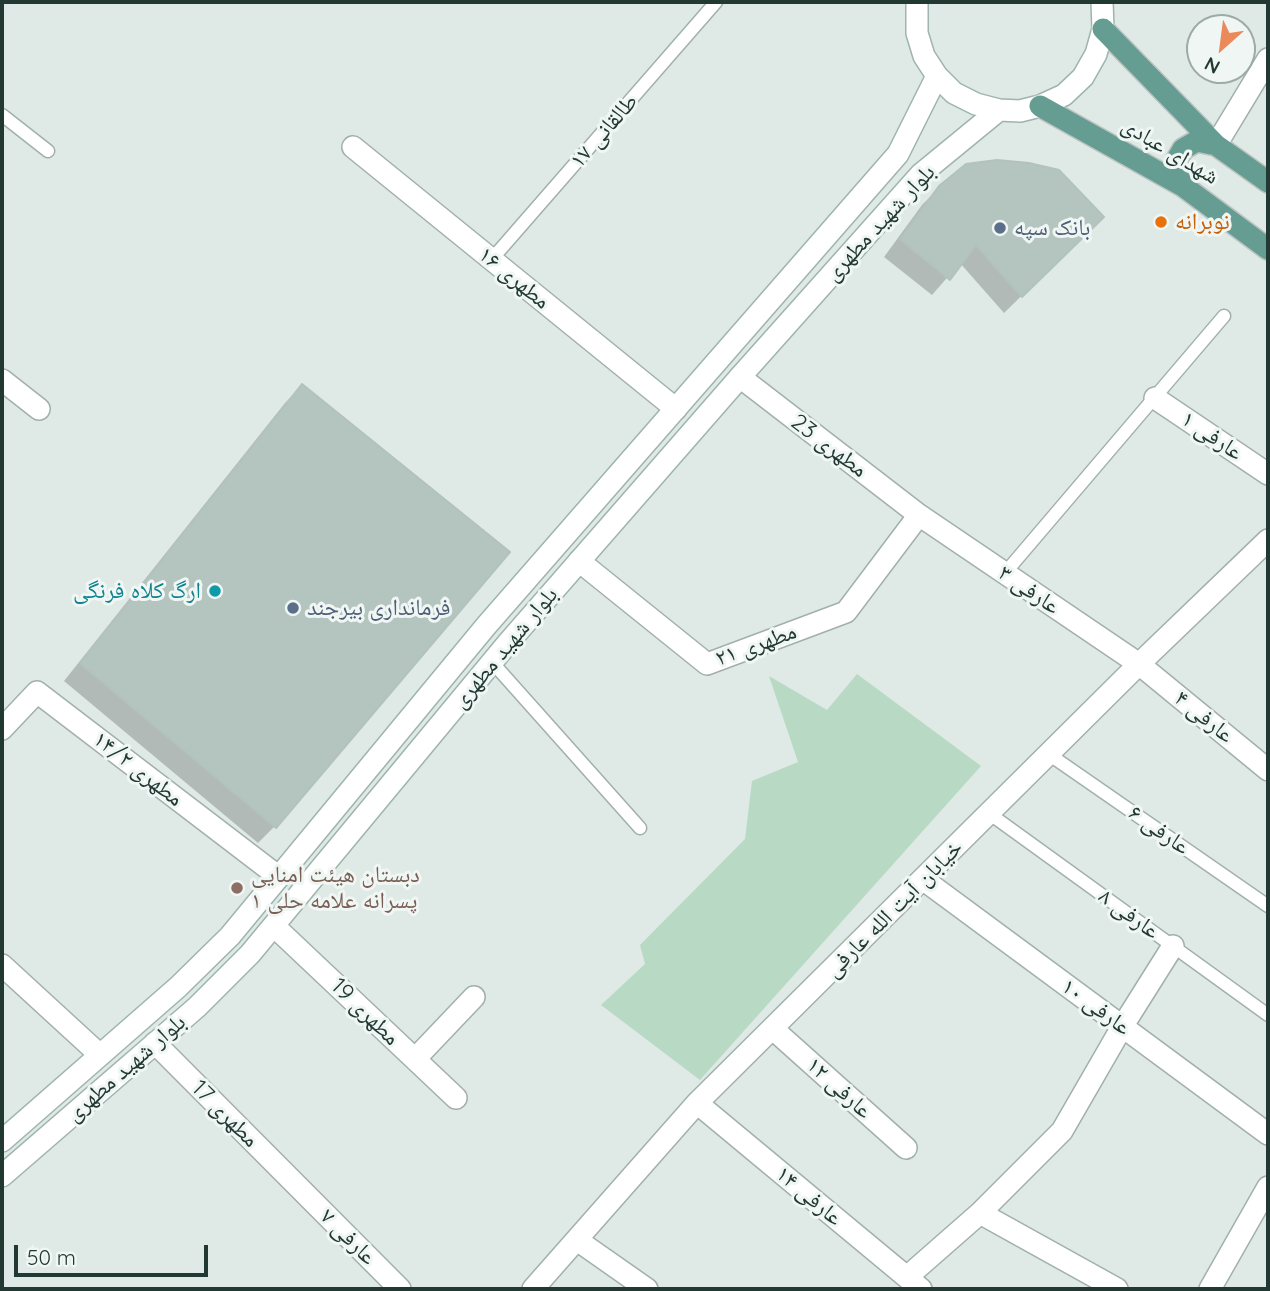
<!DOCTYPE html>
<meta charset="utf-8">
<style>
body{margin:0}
#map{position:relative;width:1270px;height:1291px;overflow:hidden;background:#dfe9e5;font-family:Quicksand,sans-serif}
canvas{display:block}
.frame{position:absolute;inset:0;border:4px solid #213833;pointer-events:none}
.north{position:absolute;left:1186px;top:14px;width:70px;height:70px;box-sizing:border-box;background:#eff6f3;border:2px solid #9daaa6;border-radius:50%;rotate:208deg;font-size:19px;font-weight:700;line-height:28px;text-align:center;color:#213833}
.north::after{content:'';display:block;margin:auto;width:24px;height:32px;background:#eb895b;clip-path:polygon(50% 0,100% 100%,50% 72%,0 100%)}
.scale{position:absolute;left:14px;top:1245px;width:194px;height:32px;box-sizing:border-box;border:4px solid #213833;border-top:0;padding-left:9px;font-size:21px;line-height:24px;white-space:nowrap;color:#213833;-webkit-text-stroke:5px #eff6f3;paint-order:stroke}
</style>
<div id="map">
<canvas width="1270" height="1291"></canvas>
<div class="frame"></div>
<div class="north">N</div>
<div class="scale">50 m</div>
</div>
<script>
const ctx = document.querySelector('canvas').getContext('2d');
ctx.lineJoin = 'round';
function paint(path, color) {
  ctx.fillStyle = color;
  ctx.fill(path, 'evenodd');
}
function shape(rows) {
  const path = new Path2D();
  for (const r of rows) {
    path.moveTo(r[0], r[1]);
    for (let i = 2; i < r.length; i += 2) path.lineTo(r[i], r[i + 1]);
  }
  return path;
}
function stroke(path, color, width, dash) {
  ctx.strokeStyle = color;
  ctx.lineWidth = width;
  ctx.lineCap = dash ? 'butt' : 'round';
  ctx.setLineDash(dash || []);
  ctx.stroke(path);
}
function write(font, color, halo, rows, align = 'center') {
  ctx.font = font + ' Quicksand,"Noto Naskh Arabic",sans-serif';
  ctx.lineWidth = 6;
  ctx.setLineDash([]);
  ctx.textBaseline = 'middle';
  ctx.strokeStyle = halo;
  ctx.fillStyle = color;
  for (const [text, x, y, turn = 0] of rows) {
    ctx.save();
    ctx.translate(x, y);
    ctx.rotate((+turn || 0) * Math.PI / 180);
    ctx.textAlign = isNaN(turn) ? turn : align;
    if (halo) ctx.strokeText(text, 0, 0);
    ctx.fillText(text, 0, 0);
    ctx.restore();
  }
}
const green = shape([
 [857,674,981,766,700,1080,601,1005,645,964,640,945,745,839,752,781,798,762,769,676,827,710]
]);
const shadow = shape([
 [940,187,1102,217,1004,313,960,263,932,295,884,257,922,205],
 [302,386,275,826,258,843,64,681,285,403]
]);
const building = shape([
 [997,160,1029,163,1059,170,1104,217,1022,297,976,245,950,280,900,239,939,186,966,164,997,160],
 [302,384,510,552,276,828,80,663,302,384]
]);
const service = shape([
 [2,115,48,151],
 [492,259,716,2],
 [1005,573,1224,316],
 [492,662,640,828],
 [1050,755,1268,906],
 [990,814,1268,1015]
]);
const minor = shape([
 [1216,145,1268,59],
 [353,147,676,409],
 [740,377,919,515,1139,664,1268,770],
 [2,380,39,409],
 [1155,398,1268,474],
 [579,561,707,664,846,612,919,515],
 [2,729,37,692,279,877],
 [924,880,1268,1134],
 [274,926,456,1098],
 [2,965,100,1055],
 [773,1029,906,1148],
 [155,1043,400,1289],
 [415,1059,474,997],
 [697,1103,921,1289],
 [980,1213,1117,1289],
 [577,1240,647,1289],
 [907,1277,980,1213,1062,1131,1122,1027,1173,946],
 [533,1289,697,1103,1139,664,1268,540],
 [1210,1289,1268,1187]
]);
const secondary = shape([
 [917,2,917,33,924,56,937,76,954,93,976,104,999,110,1020,111,1040,106,1064,95,1083,77,1096,54,1103,29,1102,2],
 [2,1141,178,987,230,936,486,626,898,154,937,76],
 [2,1176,197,1007,250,954,507,644,740,377,921,174,999,110]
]);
const primary = shape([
 [1103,29,1216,145,1268,182],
 [1040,106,1183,186,1268,249],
 [1183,186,1176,172,1175,163,1183,149,1197,141,1216,145]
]);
const markers = [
 [1161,222,7,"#e8710a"],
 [1000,228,7,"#5c6f8a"],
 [215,591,7,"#0f9aa8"],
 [293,608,7,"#5c6f8a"],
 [237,888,7,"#8d6e63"]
];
const streetNames = [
 ["طالقانی ۱۷",604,131,-49],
 ["شهدای عبادی",1170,151,31],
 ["بلوار شهید مطهری",880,223,-47],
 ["مطهری ۱۶",514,278,39],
 ["عارفی ۱",1212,436,34],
 ["مطهری 23",829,446,37],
 ["عارفی ۳",1029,590,34],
 ["مطهری ۲۱",756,645,-20],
 ["بلوار شهید مطهری",505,648,-50],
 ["عارفی ۴",1204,717,39],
 ["مطهری ۱۴/۲",138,769,38],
 ["عارفی ۶",1159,830,35],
 ["خیابان آیت الله عارفی",894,909,-45],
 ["عارفی ۸",1129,914,36],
 ["عارفی ۱۰",1096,1007,36],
 ["مطهری 19",365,1012,44],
 ["بلوار شهید مطهری",126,1068,-41],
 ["عارفی ۱۲",839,1088,42],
 ["مطهری 17",225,1114,45],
 ["عارفی ۱۴",809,1196,40],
 ["عارفی ۷",348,1237,45]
];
const foodNames = [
 ["نوبرانه",1175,222]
];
const serviceNames = [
 ["بانک سپه",1014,228],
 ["فرمانداری بیرجند",307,608]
];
const cultureNames = [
 ["ارگ کلاه فرنگی",201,591]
];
const educationNames = [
 ["دبستان هیئت امنایی",251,875],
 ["پسرانه علامه حلی ۱",251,901]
];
paint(green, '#b8dac4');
paint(shadow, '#0003');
paint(building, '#b4c4be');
stroke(building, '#b2c2bd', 2);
stroke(service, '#a2b0ac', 15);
stroke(minor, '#a2b0ac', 24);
stroke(secondary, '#9eb4ae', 24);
stroke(primary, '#bcc3c2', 24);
stroke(service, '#fff', 12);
stroke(minor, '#fff', 21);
stroke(secondary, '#fff', 21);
stroke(primary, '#659d92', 21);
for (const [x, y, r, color] of markers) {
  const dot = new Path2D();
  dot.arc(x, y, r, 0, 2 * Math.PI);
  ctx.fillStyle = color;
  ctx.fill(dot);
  stroke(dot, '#eff6f3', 2.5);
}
write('23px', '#213833', '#eff6f3', streetNames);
write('23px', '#c56008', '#eff6f3', foodNames, 'left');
write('23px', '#4e5e75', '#eff6f3', serviceNames, 'left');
write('23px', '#0d838f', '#eff6f3', cultureNames, 'right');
write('23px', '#785e54', '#eff6f3', educationNames, 'left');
</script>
